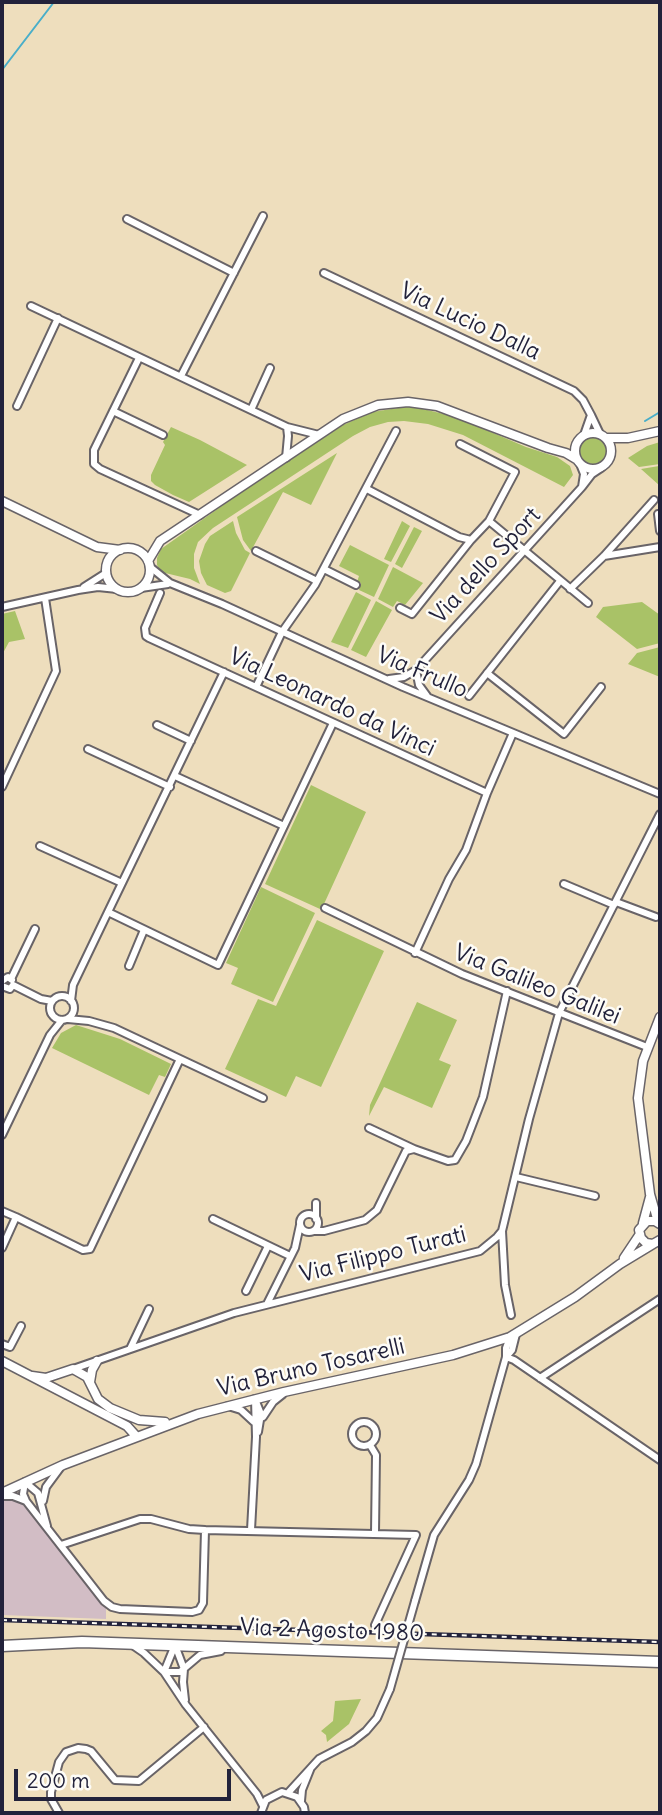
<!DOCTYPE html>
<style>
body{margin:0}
#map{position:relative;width:662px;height:1815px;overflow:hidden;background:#eedebd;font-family:Delius,sans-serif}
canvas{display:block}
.frame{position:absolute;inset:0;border:4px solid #22223b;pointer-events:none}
.scale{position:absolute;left:14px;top:1769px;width:217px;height:32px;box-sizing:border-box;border:4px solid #22223b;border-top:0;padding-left:9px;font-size:21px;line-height:24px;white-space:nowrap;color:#22223b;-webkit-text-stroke:5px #fdfcf7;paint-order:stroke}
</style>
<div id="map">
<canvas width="662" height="1815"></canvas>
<div class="frame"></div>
<div class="scale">200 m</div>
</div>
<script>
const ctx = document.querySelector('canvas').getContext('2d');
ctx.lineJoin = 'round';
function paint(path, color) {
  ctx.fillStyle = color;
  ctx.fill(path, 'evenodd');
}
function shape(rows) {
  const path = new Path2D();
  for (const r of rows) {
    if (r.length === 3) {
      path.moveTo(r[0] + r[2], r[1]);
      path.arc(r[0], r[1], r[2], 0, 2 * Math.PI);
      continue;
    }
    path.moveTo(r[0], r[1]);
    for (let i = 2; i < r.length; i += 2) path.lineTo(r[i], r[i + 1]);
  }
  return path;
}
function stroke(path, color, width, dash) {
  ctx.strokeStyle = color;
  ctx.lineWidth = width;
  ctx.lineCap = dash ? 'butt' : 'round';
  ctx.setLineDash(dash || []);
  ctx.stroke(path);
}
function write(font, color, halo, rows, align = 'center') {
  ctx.font = font + ' Delius,sans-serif';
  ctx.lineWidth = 5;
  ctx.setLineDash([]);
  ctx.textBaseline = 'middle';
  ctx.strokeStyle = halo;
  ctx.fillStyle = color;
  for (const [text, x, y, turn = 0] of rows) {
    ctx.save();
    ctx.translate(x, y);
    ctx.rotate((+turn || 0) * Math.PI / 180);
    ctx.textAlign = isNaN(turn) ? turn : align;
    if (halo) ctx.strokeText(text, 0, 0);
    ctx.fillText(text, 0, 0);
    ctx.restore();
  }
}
const industrial = shape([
 [9,1499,18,1500,28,1510,86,1585,106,1607,106,1619,2,1615,2,1500]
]);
const green = shape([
 [411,406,456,417,526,447,557,457,570,466,573,475,564,487,463,435,428,424,404,421,388,422,370,427,353,436,213,528,198,542,194,554,194,568,200,584,190,579,161,572,157,565,157,558,161,549,240,493,343,425,372,412],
 [171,427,200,440,247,465,189,502,173,495,155,485,151,481,151,475,165,445,163,442],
 [593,451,14],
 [660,442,660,464,639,467,628,458,647,446],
 [337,453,311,505,283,492,251,551,243,540,237,517],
 [659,466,660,473,660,486,641,469],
 [233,521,236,533,245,550,250,553,231,591,225,593,207,585,201,573,199,561,205,544,210,536],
 [402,521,410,526,391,562,384,559],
 [414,527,422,531,402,568,395,564],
 [350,545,389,565,374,597,359,590,361,583,357,582,359,576,339,566],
 [393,567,423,583,405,605,397,601,393,607,378,599],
 [356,592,371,600,348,648,331,642],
 [376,601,392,610,366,657,351,650],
 [642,602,660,615,660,643,637,649,596,617,603,607],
 [15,611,25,639,9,642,2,655,2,614],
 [660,647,660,677,628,664,637,653],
 [311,785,366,812,324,904,320,909,265,884],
 [261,887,315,913,273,1002,231,984,238,968,226,963],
 [317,920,384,951,321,1087,296,1076,286,1097,225,1069,258,999,276,1006],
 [417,1002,457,1020,439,1060,451,1065,432,1108,384,1087,369,1116,370,1105],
 [76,1025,120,1039,171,1064,165,1077,159,1075,149,1095,52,1048,61,1033],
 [361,1699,349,1724,327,1742,326,1735,321,1731,333,1721,335,1701]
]);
const stream = shape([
 [2,70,54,2],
 [645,421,660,412]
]);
const minor = shape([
 [127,219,234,273],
 [324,273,574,391,583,400,591,415],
 [31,306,287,427,319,435],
 [139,358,94,450,94,464,100,469,200,515],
 [181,376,263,216],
 [17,406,58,318],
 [251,410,270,368],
 [113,411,163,435],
 [584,435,591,415,600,434],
 [286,458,288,436,287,427],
 [580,464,584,474,582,487,592,474,601,468],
 [367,489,459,537,471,540,489,521,515,472,460,444],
 [658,514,660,531],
 [489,521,588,603],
 [256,551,317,581],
 [604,556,660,547],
 [149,566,170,583,222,604,403,687,660,794],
 [324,569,356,585],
 [84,587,106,573],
 [141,588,168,584],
 [570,589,604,556,654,500],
 [160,593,145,628,146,636,149,638,487,793],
 [2,607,78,590,98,587,117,589],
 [400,608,412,614,471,540],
 [416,670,582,487],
 [487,673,564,734,601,687],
 [389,679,404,677,416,670,419,685,427,696],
 [256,687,282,632,315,585,396,431],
 [469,696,560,581],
 [157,725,191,741],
 [88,749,170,787],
 [175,776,284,826,218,965,108,912,224,672],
 [2,787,56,671,45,598],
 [284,826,333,723],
 [40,846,122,883],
 [564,884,614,905],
 [616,902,656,917],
 [325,908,462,974,647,1047],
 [415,953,449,879,466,850,487,793,513,733],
 [129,966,144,930],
 [11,979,35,929],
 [2,981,8,977,12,980],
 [13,985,41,999,52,1001],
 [2,986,10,989,13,985],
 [62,1008,12],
 [71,1001,73,985,108,912],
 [68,1019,89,1021,114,1028,263,1098],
 [369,1128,414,1149],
 [2,1135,50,1035,62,1020],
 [516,1177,595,1196],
 [316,1203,316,1219],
 [2,1211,16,1217],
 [309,1223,9],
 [213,1219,290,1256],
 [313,1231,324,1231,365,1220,377,1210,406,1151,414,1149,448,1161,455,1160,466,1141,483,1097,507,991],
 [502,1231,505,1285,511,1315],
 [2,1248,16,1217,83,1250,90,1249,180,1059],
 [246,1291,268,1246],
 [267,1304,295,1248,300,1225],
 [2,1344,10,1347,21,1326],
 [130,1349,149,1309],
 [506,1357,514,1360,660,1460],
 [506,1357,512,1350,516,1334],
 [73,1369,234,1313,480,1251,497,1237,502,1231,529,1119,559,1013,660,814],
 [540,1378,660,1299],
 [255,1399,261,1414,258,1432],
 [228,1406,241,1410,254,1422],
 [263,1417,273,1402,283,1394],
 [364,1434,12],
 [370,1445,376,1455,375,1533],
 [2,1496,13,1496,26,1501],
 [43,1501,46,1487,60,1468],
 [47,1526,38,1493,25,1482,23,1494,26,1501,104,1601,112,1607,120,1609,192,1612,199,1610,203,1603,205,1530,189,1529,151,1519,140,1519,61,1545],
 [205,1530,416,1535,375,1625],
 [251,1530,256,1437,255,1399],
 [415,1601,434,1535,469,1480,476,1464,506,1357,506,1348,510,1337],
 [131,1644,144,1653,164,1672,186,1705,257,1794,263,1806],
 [175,1645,184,1669,183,1682,185,1700],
 [164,1672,180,1672,200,1655,221,1651],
 [164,1672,175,1645],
 [288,1793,319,1759,352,1742,366,1731,377,1718,390,1689],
 [301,1801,302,1790,310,1770],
 [59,1813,51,1799,51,1792,59,1762,66,1752,78,1748,86,1749,91,1751,115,1780,139,1781,204,1727],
 [261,1813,266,1800,282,1792,297,1797,304,1807,305,1813]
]);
const tertiary = shape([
 [593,451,18],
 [606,438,628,438,660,431],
 [2,501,97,547,120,550],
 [128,570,22],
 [148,561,160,541,343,419,378,405,408,402,437,406,548,448,566,453,576,459],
 [658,1222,650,1194,638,1098,643,1061,660,1017],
 [643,1223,650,1197],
 [660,1224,655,1221,647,1221,639,1230,641,1238,646,1243,653,1244,660,1240],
 [624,1258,640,1234],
 [2,1361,127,1426,136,1436],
 [32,1376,46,1378,73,1369,87,1377,98,1399,110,1408,139,1420,165,1422],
 [90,1382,92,1370,97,1361],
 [2,1493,63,1465,198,1414,284,1392,453,1355,510,1337,575,1297,620,1264,653,1244]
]);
const primary = shape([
 [2,1646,82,1642,660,1662]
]);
const rail = shape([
 [2,1620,660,1642]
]);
const minorBridge = shape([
 [390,1689,415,1601]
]);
const streetNames = [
 ["Via Lucio Dalla",470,322,25],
 ["Via dello Sport",486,566,-47],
 ["Via Frullo",422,673,23],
 ["Via Leonardo da Vinci",332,703,25],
 ["Via Galileo Galilei",537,985,22],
 ["Via Filippo Turati",383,1255,-14],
 ["Via Bruno Tosarelli",311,1368,-13],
 ["Via 2 Agosto 1980",332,1631,2]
];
paint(industrial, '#d2bdc5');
paint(green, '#a9c267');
stroke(stream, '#49aec9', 2);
stroke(minor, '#696468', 10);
stroke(tertiary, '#696468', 11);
stroke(primary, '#696468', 13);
stroke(minor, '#fff', 6);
stroke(tertiary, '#fff', 8);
stroke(primary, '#fff', 10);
stroke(rail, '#22223b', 4.5);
stroke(rail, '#fdfcf7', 2, [5]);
stroke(minorBridge, '#696468', 10, []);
stroke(minorBridge, '#fff', 6);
write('23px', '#22223b', '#fdfcf7', streetNames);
</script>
